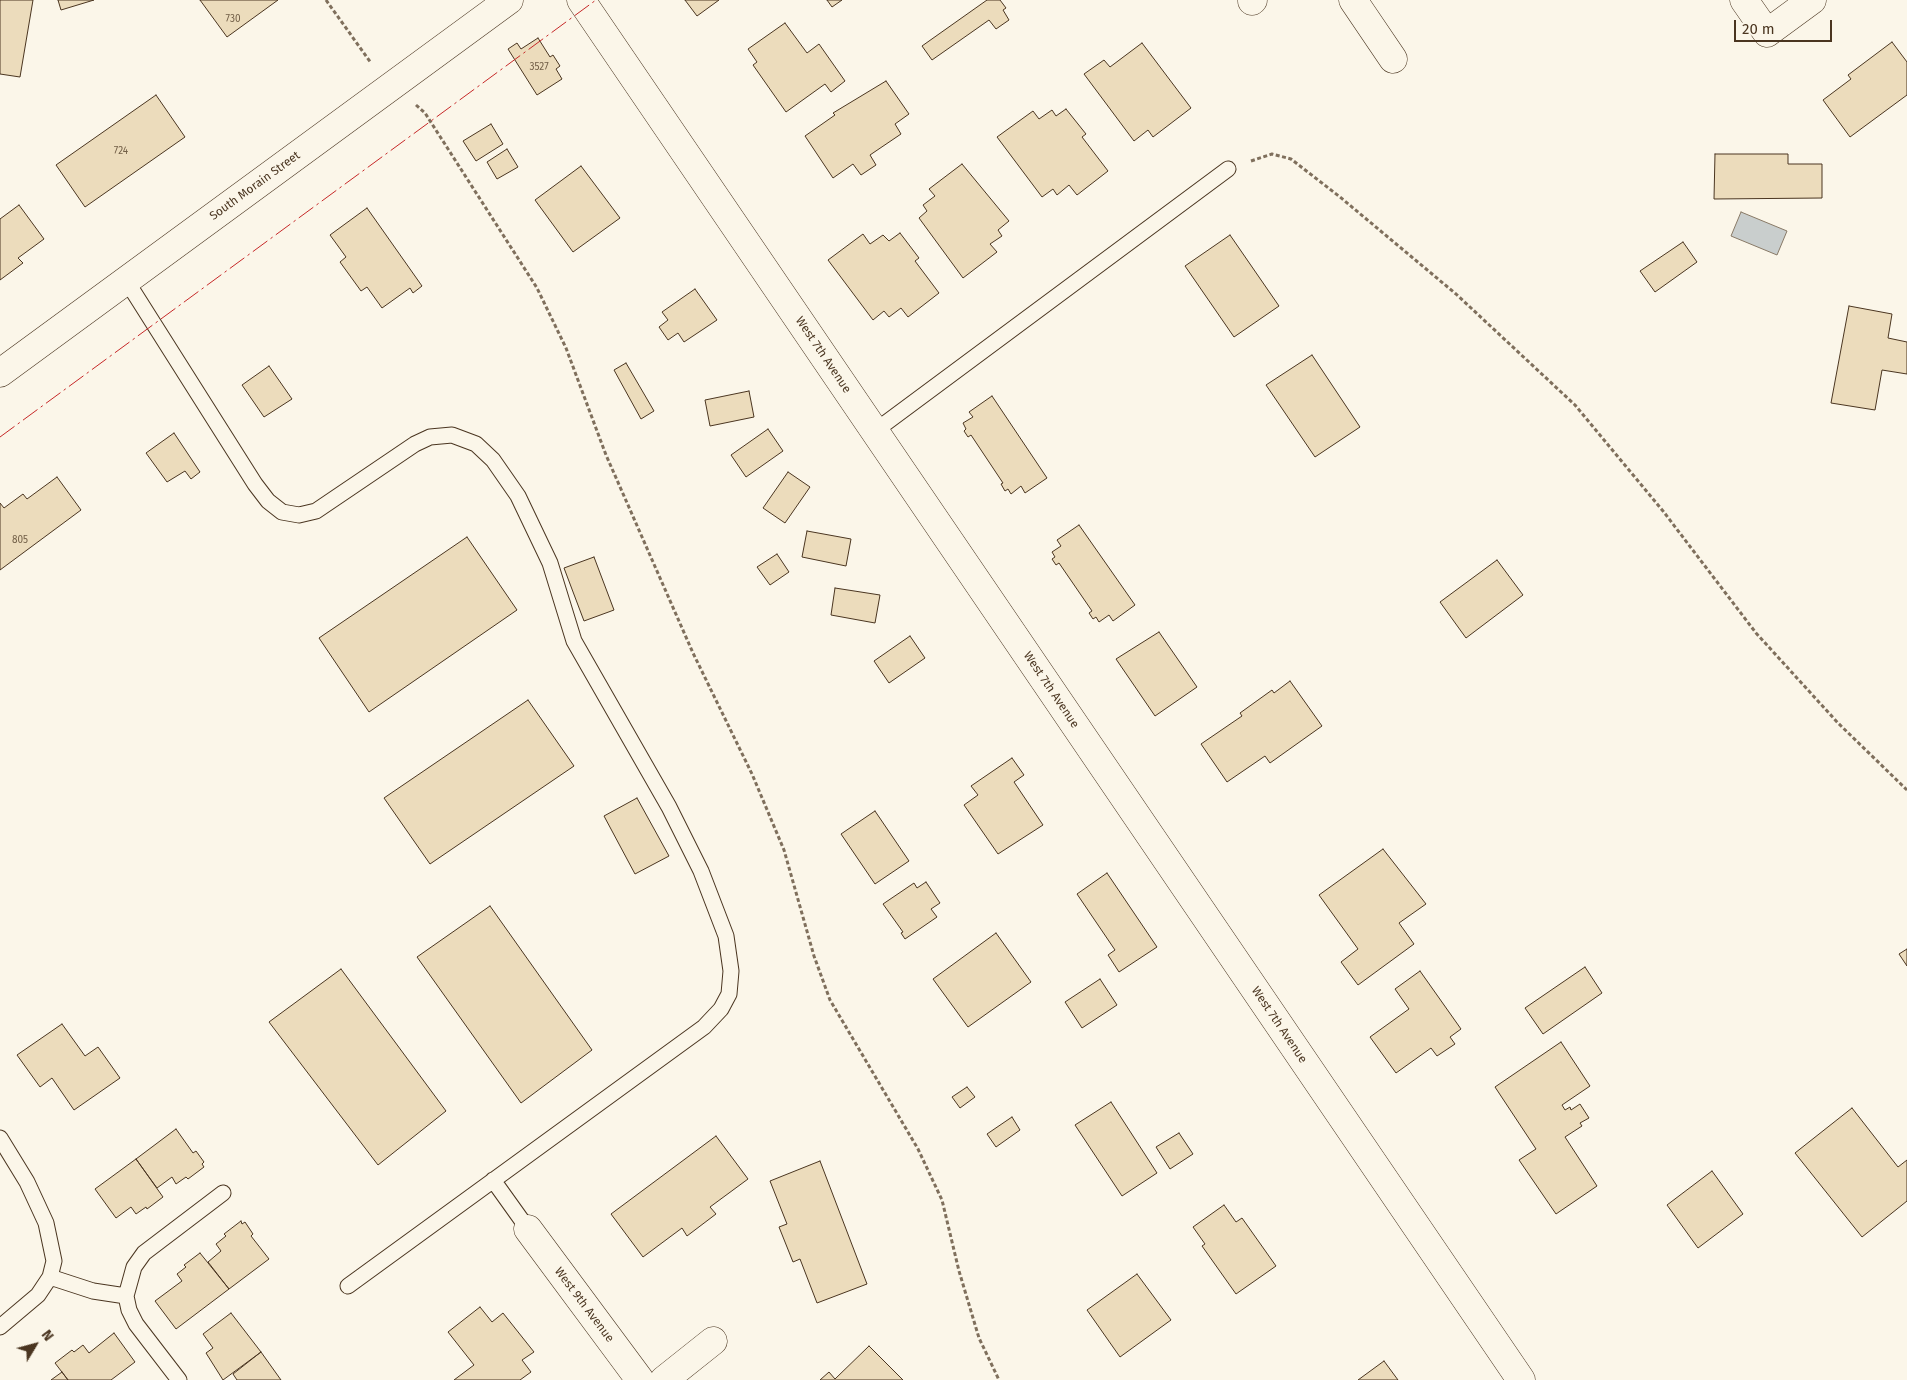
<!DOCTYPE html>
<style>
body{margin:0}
#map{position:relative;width:1907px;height:1380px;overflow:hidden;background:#fbf6e9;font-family:"Fira Sans",sans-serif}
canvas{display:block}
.north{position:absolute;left:10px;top:1320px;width:50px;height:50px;-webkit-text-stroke:4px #fbf6e9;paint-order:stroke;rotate:53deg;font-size:14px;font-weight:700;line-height:20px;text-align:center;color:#4a3520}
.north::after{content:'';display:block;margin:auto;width:18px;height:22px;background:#4a3520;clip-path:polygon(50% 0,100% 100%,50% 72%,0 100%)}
.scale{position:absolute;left:1734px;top:20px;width:98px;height:22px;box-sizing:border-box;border:2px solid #4a3520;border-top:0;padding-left:6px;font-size:15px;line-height:18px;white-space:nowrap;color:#4a3520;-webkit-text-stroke:4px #fbf6e9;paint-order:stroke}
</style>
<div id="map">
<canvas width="1907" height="1380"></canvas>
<div class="north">N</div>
<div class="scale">20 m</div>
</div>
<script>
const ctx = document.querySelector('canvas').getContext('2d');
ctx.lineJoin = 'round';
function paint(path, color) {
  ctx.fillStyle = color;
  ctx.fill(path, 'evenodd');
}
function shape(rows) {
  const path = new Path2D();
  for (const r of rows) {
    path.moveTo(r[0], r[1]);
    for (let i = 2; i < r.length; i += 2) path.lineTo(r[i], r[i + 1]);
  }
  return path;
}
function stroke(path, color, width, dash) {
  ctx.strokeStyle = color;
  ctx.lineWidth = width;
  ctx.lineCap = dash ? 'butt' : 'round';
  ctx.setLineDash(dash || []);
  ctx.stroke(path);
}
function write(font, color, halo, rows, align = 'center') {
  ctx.font = font + ' "Fira Sans",sans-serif';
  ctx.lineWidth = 4;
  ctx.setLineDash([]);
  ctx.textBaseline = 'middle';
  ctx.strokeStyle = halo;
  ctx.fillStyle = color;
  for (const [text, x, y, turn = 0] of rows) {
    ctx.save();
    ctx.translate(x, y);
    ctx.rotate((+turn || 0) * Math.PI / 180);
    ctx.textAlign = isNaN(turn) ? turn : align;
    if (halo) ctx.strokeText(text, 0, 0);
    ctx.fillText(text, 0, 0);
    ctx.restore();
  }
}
const water = shape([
 [1741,212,1787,231,1777,255,1731,236,1741,212]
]);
const building = shape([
 [0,0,33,0,20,77,0,74,0,0],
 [58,0,94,0,61,10,58,0],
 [200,0,278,0,227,37,200,0],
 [685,0,719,0,697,16,685,0],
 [827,0,842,0,832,7,827,0],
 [987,0,1000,0,1006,8,1003,10,1009,20,996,29,989,20,932,60,922,46,987,0],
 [785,23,807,53,819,44,845,81,831,92,825,84,786,112,753,65,757,62,748,49,785,23],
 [538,38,550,57,553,55,560,66,556,69,562,79,537,95,508,49,517,43,521,49,538,38],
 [1892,42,1907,62,1907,95,1850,137,1823,100,1851,79,1848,75,1892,42],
 [1142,43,1191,108,1153,137,1148,130,1134,141,1084,74,1104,60,1110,67,1142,43],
 [886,81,909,114,895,124,901,134,870,155,876,165,861,175,853,164,833,178,805,136,835,115,833,113,886,81],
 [156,95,185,137,85,207,56,165,156,95],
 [1066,109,1086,134,1082,137,1108,171,1077,195,1069,185,1057,195,1053,189,1042,197,997,137,1033,111,1039,119,1052,110,1056,116,1066,109],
 [491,124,503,144,476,161,463,141,491,124],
 [507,149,518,167,497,179,487,162,507,149],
 [1715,154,1788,154,1788,164,1822,164,1822,198,1714,199,1715,154],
 [962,164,1009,221,998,230,1002,236,990,244,997,252,963,278,919,218,927,211,923,205,935,196,929,189,962,164],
 [581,166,620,218,573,252,535,200,581,166],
 [19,205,44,239,18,258,23,263,0,280,0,219,19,205],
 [367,208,422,286,413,293,410,288,382,308,367,287,361,291,340,262,346,257,330,235,367,208],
 [900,233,919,258,915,261,939,293,908,317,901,308,889,317,884,311,873,320,828,260,863,234,870,244,883,235,889,241,900,233],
 [1230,235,1279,306,1234,337,1185,266,1230,235],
 [1683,242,1697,262,1655,292,1640,271,1683,242],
 [695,289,717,320,684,342,678,333,668,340,659,327,668,320,662,312,695,289],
 [1849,306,1892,314,1888,338,1907,342,1907,374,1882,370,1875,410,1831,403,1849,306],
 [1312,355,1360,427,1315,457,1266,385,1312,355],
 [626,363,654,411,641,419,614,370,626,363],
 [269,366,292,399,264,417,242,385,269,366],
 [749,391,754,417,710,426,705,400,749,391],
 [992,396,1047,478,1025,493,1021,486,1011,494,1008,489,1005,491,1001,484,1003,483,971,435,968,437,964,431,966,429,963,423,973,417,969,412,992,396],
 [768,429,783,451,746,477,731,455,768,429],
 [174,433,200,472,191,479,185,471,167,482,146,453,174,433],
 [788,472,810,487,785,523,763,508,788,472],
 [57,477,81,510,0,570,0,503,4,508,23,494,27,499,57,477],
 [1079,525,1135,605,1113,621,1109,615,1099,622,1096,617,1093,619,1089,613,1092,611,1059,563,1056,565,1052,559,1055,557,1052,552,1061,546,1057,540,1079,525],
 [807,531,851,539,846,566,802,557,807,531],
 [467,537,517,610,369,712,319,638,467,537],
 [777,554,789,572,770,585,757,567,777,554],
 [594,557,614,610,584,621,564,568,594,557],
 [1497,560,1523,595,1466,638,1440,602,1497,560],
 [835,588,880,595,875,623,831,615,835,588],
 [1159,632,1197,687,1155,716,1116,659,1159,632],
 [910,636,925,658,889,683,874,661,910,636],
 [1290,681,1322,726,1270,763,1265,756,1227,782,1201,744,1242,716,1240,713,1272,690,1274,693,1290,681],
 [528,700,574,766,430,864,384,798,528,700],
 [1012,758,1024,775,1014,782,1043,825,998,854,964,805,978,795,971,786,1012,758],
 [637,798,669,856,635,874,604,816,637,798],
 [875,811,909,861,875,884,841,834,875,811],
 [1383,849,1426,904,1399,923,1414,944,1358,985,1341,962,1358,949,1319,895,1383,849],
 [1107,873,1157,947,1119,972,1108,955,1115,950,1077,894,1107,873],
 [926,882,940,903,931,909,937,917,905,939,901,933,903,932,883,904,914,883,917,888,926,882],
 [490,906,592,1050,521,1103,417,957,490,906],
 [996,933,1031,982,968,1027,933,979,996,933],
 [1907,949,1907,966,1899,954,1907,949],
 [1585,967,1602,993,1543,1034,1525,1008,1585,967],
 [341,969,446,1111,378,1165,269,1022,341,969],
 [1420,971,1461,1029,1450,1037,1455,1044,1437,1056,1431,1048,1396,1073,1370,1037,1409,1009,1395,989,1420,971],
 [1100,979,1117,1005,1082,1028,1065,1002,1100,979],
 [62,1024,85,1056,98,1047,120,1078,74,1110,52,1078,40,1087,17,1055,62,1024],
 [1561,1042,1590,1086,1562,1105,1565,1110,1570,1107,1571,1110,1580,1104,1589,1118,1580,1123,1582,1126,1565,1137,1597,1186,1556,1214,1519,1160,1536,1149,1495,1087,1561,1042],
 [967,1087,975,1097,960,1108,952,1097,967,1087],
 [1111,1102,1157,1173,1122,1196,1075,1125,1111,1102],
 [1852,1108,1898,1167,1907,1160,1907,1201,1862,1237,1795,1153,1852,1108],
 [1012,1117,1020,1130,996,1147,987,1134,1012,1117],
 [176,1129,193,1153,196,1151,204,1162,202,1164,204,1167,188,1179,186,1177,176,1184,172,1177,157,1188,136,1159,176,1129],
 [1179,1133,1193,1154,1170,1169,1156,1147,1179,1133],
 [716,1136,748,1179,710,1207,716,1214,687,1236,682,1228,643,1257,611,1214,716,1136],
 [136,1159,163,1197,147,1209,146,1207,136,1214,131,1207,116,1218,95,1189,136,1159],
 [820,1161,867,1284,817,1303,800,1259,793,1262,779,1227,787,1224,770,1181,820,1161],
 [1712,1171,1743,1214,1698,1248,1667,1205,1712,1171],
 [1224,1205,1236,1222,1242,1218,1276,1266,1236,1294,1202,1246,1205,1244,1193,1227,1224,1205],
 [241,1221,242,1224,245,1222,253,1234,251,1236,269,1259,229,1289,208,1262,221,1251,216,1244,226,1236,224,1234,241,1221],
 [200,1253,229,1289,176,1329,155,1301,182,1281,177,1274,186,1267,184,1265,200,1253],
 [1137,1274,1171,1320,1120,1357,1087,1310,1137,1274],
 [480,1307,492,1322,503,1313,534,1352,522,1360,531,1372,520,1380,454,1380,474,1365,448,1332,480,1307],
 [231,1313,261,1352,223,1380,206,1353,213,1348,203,1334,231,1313],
 [114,1333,135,1362,111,1380,68,1380,55,1363,72,1350,74,1352,83,1345,89,1353,114,1333],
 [869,1346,903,1380,820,1380,829,1372,835,1379,869,1346],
 [261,1352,281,1380,237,1380,233,1374,261,1352],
 [1384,1361,1398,1380,1358,1380,1384,1361],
 [62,1372,68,1380,51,1380,62,1372]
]);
const path = shape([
 [326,0,371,63],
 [416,105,425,113,537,288,566,348,606,455,693,653,752,774,784,850,814,956,830,1000,918,1149,942,1200,959,1271,979,1338,999,1380],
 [1251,161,1272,154,1291,159,1340,197,1456,294,1575,405,1663,511,1756,633,1838,723,1907,790]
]);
const service = shape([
 [126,280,255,484,268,501,282,512,299,515,316,511,415,444,430,437,452,435,476,444,493,460,518,496,550,563,574,641,669,807,701,871,726,936,731,971,729,994,721,1009,704,1027,348,1286],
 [875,431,1228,169],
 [0,1138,27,1182,46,1223,54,1261,50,1277,38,1295,0,1327],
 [493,1180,528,1229],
 [50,1277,93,1291,126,1296],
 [179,1380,136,1324,129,1310,126,1296,134,1267,144,1253,223,1193]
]);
const minor = shape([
 [1353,0,1393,59],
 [1744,0,1767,33,1812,0],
 [1252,1,1253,0],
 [528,1229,640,1380],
 [664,1380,713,1341]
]);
const tertiary = shape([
 [581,0,1521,1380],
 [0,373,509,0]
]);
const power = shape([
 [0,437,596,0]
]);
const numberNames = [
 ["730",233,19],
 ["3527",539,67],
 ["724",121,151],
 ["805",20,540]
];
const streetNames = [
 ["South Morain Street",255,186,-36],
 ["West 7th Avenue",823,355,56],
 ["West 7th Avenue",1051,690,56],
 ["West 7th Avenue",1279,1025,56],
 ["West 9th Avenue",584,1305,53]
];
paint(water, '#c9cecd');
stroke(water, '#887966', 1);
paint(building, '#ecdcbc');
stroke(building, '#4a3520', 1);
stroke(service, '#4a3520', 17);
stroke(minor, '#4a3520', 29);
stroke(tertiary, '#4a3520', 29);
stroke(path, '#7f6f5c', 3, [4, 2.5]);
stroke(service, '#fbf6e9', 15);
stroke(minor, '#fbf6e9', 28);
stroke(tertiary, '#fbf6e9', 28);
stroke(power, '#c62828', 1, [18, 4, 2.5, 4]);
write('10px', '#725f47', null, numberNames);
write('12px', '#4a3520', '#fbf6e9', streetNames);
</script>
